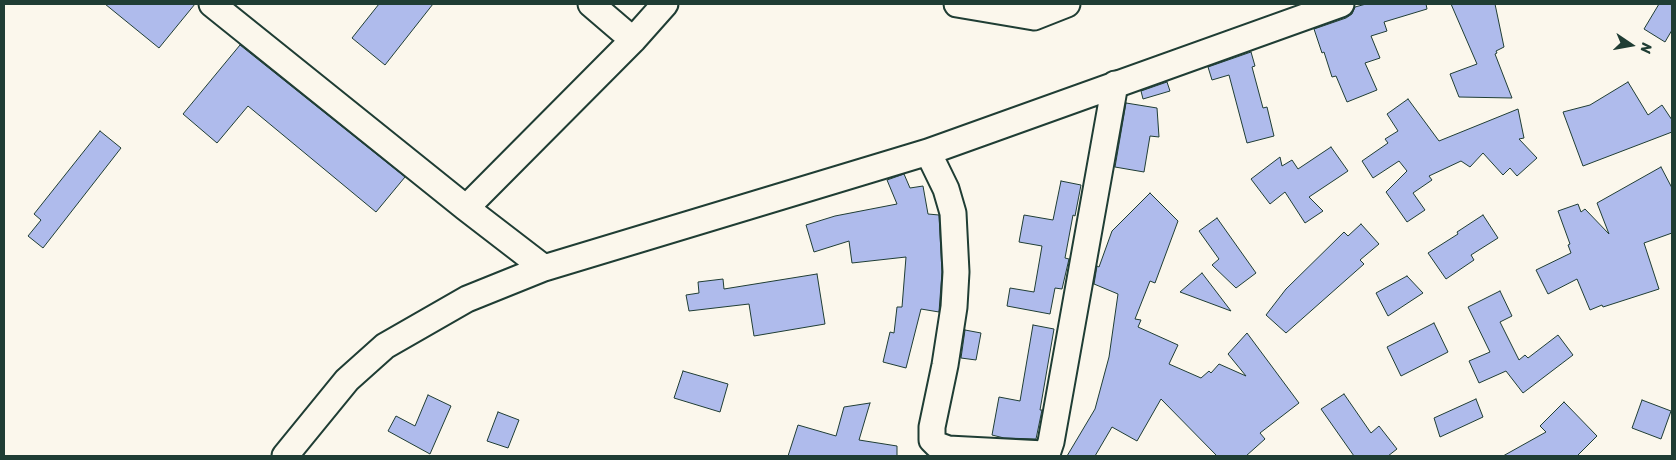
<!DOCTYPE html>
<style>
body{margin:0}
#map{position:relative;width:1676px;height:460px;overflow:hidden;background:#fbf7ec;font-family:Sriracha,sans-serif}
canvas{display:block}
.frame{position:absolute;inset:0;border:5px solid #1f3d34;pointer-events:none}
.north{position:absolute;left:1606px;top:20px;width:50px;height:50px;-webkit-text-stroke:4px #fbf7ec;paint-order:stroke;rotate:102deg;font-size:14px;font-weight:700;line-height:20px;text-align:center;color:#1f3d34}
.north::after{content:'';display:block;margin:auto;width:18px;height:22px;background:#1f3d34;clip-path:polygon(50% 0,100% 100%,50% 72%,0 100%)}
</style>
<div id="map">
<canvas width="1676" height="460"></canvas>
<div class="frame"></div>
<div class="north">N</div>
</div>
<script>
const ctx = document.querySelector('canvas').getContext('2d');
ctx.lineJoin = 'round';
function paint(path, color) {
  ctx.fillStyle = color;
  ctx.fill(path, 'evenodd');
}
function shape(rows) {
  const path = new Path2D();
  for (const r of rows) {
    path.moveTo(r[0], r[1]);
    for (let i = 2; i < r.length; i += 2) path.lineTo(r[i], r[i + 1]);
  }
  return path;
}
function stroke(path, color, width, dash) {
  ctx.strokeStyle = color;
  ctx.lineWidth = width;
  ctx.lineCap = dash ? 'butt' : 'round';
  ctx.setLineDash(dash || []);
  ctx.stroke(path);
}
const building = shape([
 [105,4,195,4,159,48,105,4],
 [379,4,433,4,385,65,352,38,379,4],
 [1366,4,1426,4,1427,9,1384,22,1387,31,1371,36,1380,58,1365,63,1377,90,1347,102,1336,76,1332,77,1324,52,1322,53,1314,29,1346,18,1352,14,1355,7,1366,4],
 [1451,4,1495,4,1504,47,1496,51,1497,53,1495,54,1512,98,1459,97,1450,74,1477,64,1451,4],
 [1659,4,1672,4,1672,30,1665,42,1644,29,1659,4],
 [240,45,405,177,376,212,248,106,217,143,183,114,240,45],
 [1251,52,1255,66,1252,67,1263,108,1267,107,1274,136,1247,143,1229,75,1212,80,1208,67,1251,52],
 [1167,82,1170,91,1143,99,1141,91,1167,82],
 [1628,82,1648,115,1662,105,1672,120,1672,132,1583,166,1563,112,1590,105,1628,82],
 [1408,99,1439,141,1518,109,1524,138,1519,139,1537,158,1517,176,1510,168,1503,175,1483,153,1470,167,1461,161,1429,176,1432,180,1413,193,1425,210,1407,222,1386,192,1407,171,1399,161,1373,178,1362,161,1388,143,1385,139,1398,131,1387,114,1408,99],
 [1126,103,1157,108,1159,137,1150,136,1144,172,1115,167,1126,103],
 [100,131,121,148,43,248,28,236,41,220,34,214,100,131],
 [1331,147,1348,171,1309,197,1323,211,1305,223,1285,192,1270,204,1251,179,1280,157,1282,166,1292,160,1298,169,1331,147],
 [1661,167,1672,188,1672,233,1644,243,1659,289,1603,307,1602,305,1590,310,1577,279,1548,294,1536,270,1571,253,1568,245,1570,244,1558,211,1578,204,1581,212,1585,209,1609,234,1597,203,1661,167],
 [904,174,910,188,923,186,928,214,939,215,942,272,939,312,921,309,906,368,883,362,890,332,894,333,897,307,902,307,906,257,852,263,849,241,814,252,806,225,835,216,897,204,887,180,904,174],
 [1061,181,1081,185,1075,216,1073,215,1065,258,1069,259,1062,289,1055,288,1050,314,1007,306,1010,288,1034,292,1042,246,1019,242,1024,215,1053,220,1061,181],
 [1150,193,1178,221,1155,283,1150,281,1135,319,1141,320,1138,327,1178,345,1169,364,1201,378,1209,371,1211,373,1219,364,1246,376,1228,354,1247,333,1299,403,1260,433,1265,439,1246,456,1217,456,1161,399,1137,441,1112,427,1095,456,1067,456,1095,409,1109,357,1118,294,1094,284,1097,266,1099,267,1112,231,1150,193],
 [1483,215,1498,238,1471,255,1474,260,1446,279,1428,253,1458,234,1457,232,1483,215],
 [1217,218,1256,273,1236,288,1212,265,1219,259,1199,231,1217,218],
 [1361,224,1379,244,1360,260,1364,264,1286,333,1266,315,1286,289,1344,232,1348,236,1361,224],
 [1202,273,1231,311,1180,292,1202,273],
 [817,274,825,324,754,336,749,304,689,311,686,295,699,293,698,282,723,279,724,289,817,274],
 [1407,276,1423,293,1388,316,1376,293,1407,276],
 [1500,291,1512,316,1500,322,1519,360,1525,355,1528,358,1558,335,1573,355,1523,393,1506,371,1479,383,1469,361,1490,352,1468,307,1500,291],
 [1434,323,1448,352,1401,376,1387,347,1434,323],
 [1033,325,1054,329,1040,410,1042,410,1036,439,1004,438,992,435,999,397,1020,401,1033,325],
 [965,330,981,333,976,360,961,358,965,330],
 [683,371,728,384,720,412,674,398,683,371],
 [1344,394,1371,433,1379,426,1397,449,1388,456,1354,456,1321,409,1344,394],
 [428,395,451,406,430,454,388,431,396,416,415,426,428,395],
 [1476,399,1483,417,1440,437,1434,418,1476,399],
 [1642,400,1671,411,1661,439,1632,428,1642,400],
 [1564,402,1597,436,1577,456,1503,456,1546,432,1540,426,1564,402],
 [870,403,859,440,897,446,897,456,788,456,798,425,836,436,844,407,870,403],
 [498,412,519,420,508,448,487,441,498,412]
]);
const street = shape([
 [212,4,466,208,544,268],
 [591,4,633,40],
 [957,4,1034,17,1067,4],
 [928,152,946,189,953,213,956,272,954,307,945,365,932,427,932,440,937,445,948,449,1044,454,1048,451,1051,442,1115,84],
 [466,208,633,40,665,4],
 [285,456,347,380,385,346,467,299,544,268,928,152,1341,4]
]);
paint(building, '#afbbec');
stroke(building, '#1f3d34', 1);
stroke(street, '#1f3d34', 29);
stroke(street, '#fbf7ec', 25);
</script>
